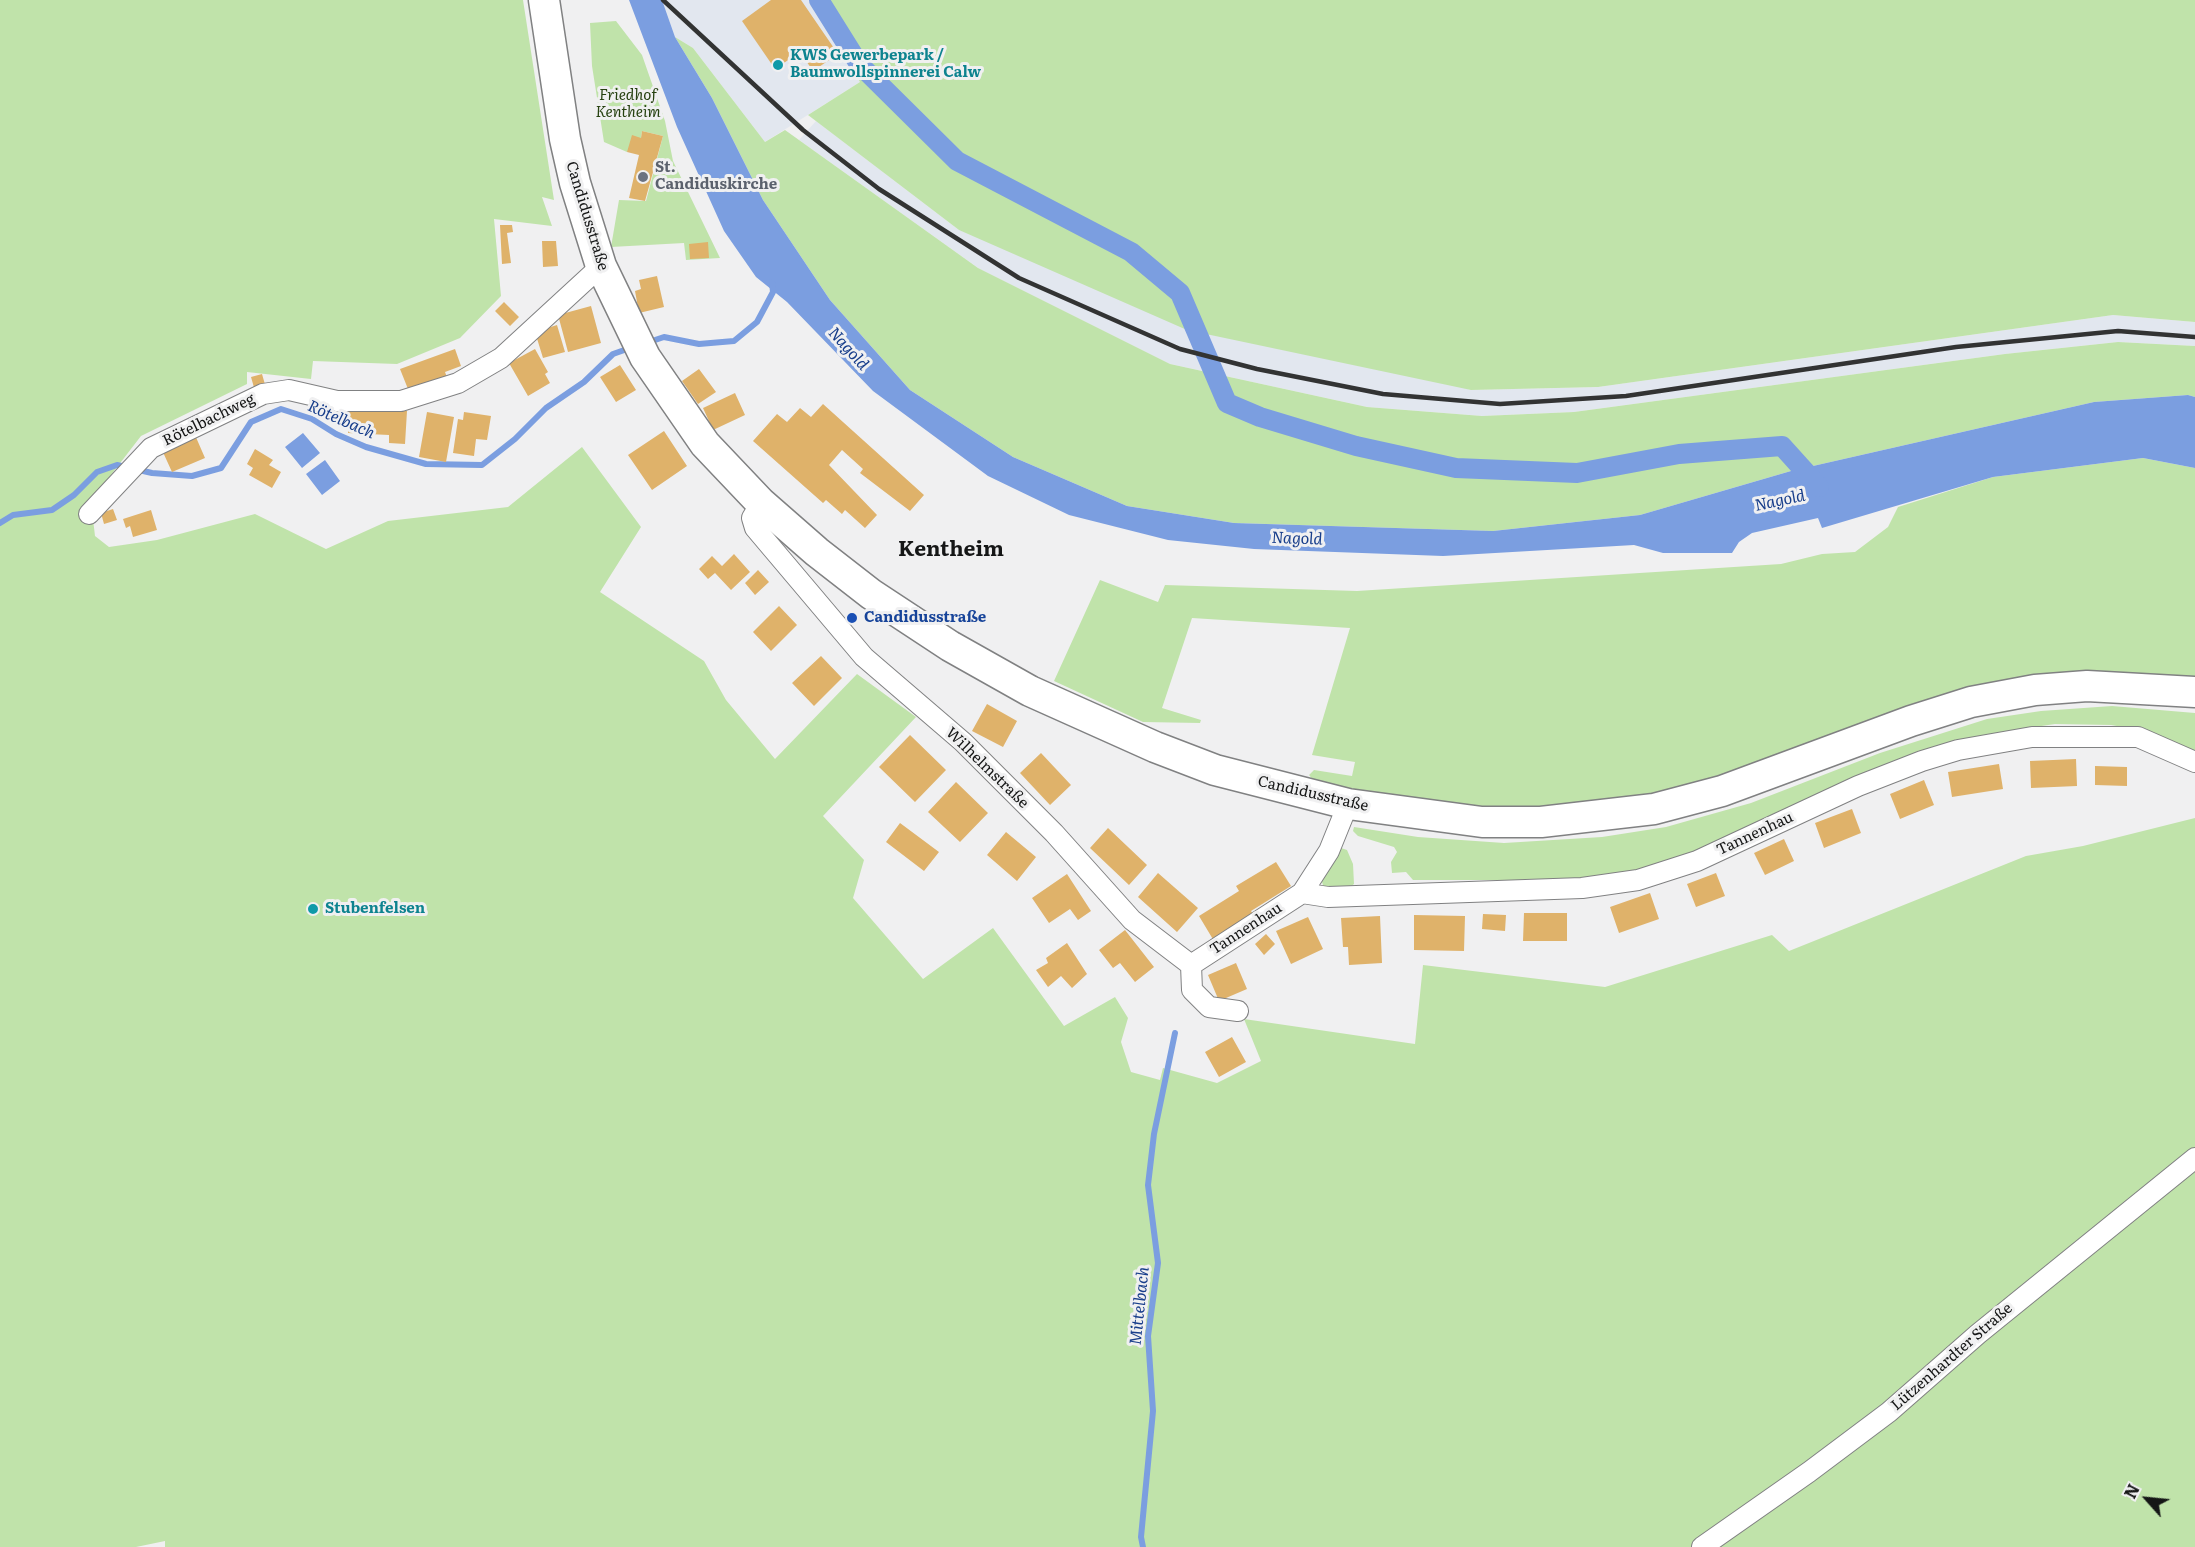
<!DOCTYPE html>
<meta charset="utf-8">
<style>
body{margin:0}
#map{position:relative;width:2195px;height:1547px;overflow:hidden;background:#f0f0f1;font-family:Literata,serif}
canvas{display:block}
.north{position:absolute;left:2117px;top:1469px;width:60px;height:60px;-webkit-text-stroke:4px #f0f0f1;paint-order:stroke;rotate:297deg;font-size:16px;font-weight:700;line-height:24px;text-align:center;color:#151616}
.north::after{content:'';display:block;margin:auto;width:21px;height:27px;background:#151616;clip-path:polygon(50% 0,100% 100%,50% 72%,0 100%)}
</style>
<div id="map">
<canvas width="2195" height="1547"></canvas>
<div class="north">N</div>
</div>
<script>
const ctx = document.querySelector('canvas').getContext('2d');
ctx.lineJoin = 'round';
function paint(path, color) {
  ctx.fillStyle = color;
  ctx.fill(path, 'evenodd');
}
function shape(rows) {
  const path = new Path2D();
  for (const r of rows) {
    path.moveTo(r[0], r[1]);
    for (let i = 2; i < r.length; i += 2) path.lineTo(r[i], r[i + 1]);
  }
  return path;
}
function stroke(path, color, width, dash) {
  ctx.strokeStyle = color;
  ctx.lineWidth = width;
  ctx.lineCap = dash ? 'butt' : 'round';
  ctx.setLineDash(dash || []);
  ctx.stroke(path);
}
function write(font, color, halo, rows, align = 'center') {
  ctx.font = font + ' Literata,serif';
  ctx.lineWidth = 6;
  ctx.setLineDash([]);
  ctx.textBaseline = 'middle';
  ctx.strokeStyle = halo;
  ctx.fillStyle = color;
  for (const [text, x, y, turn = 0] of rows) {
    ctx.save();
    ctx.translate(x, y);
    ctx.rotate((+turn || 0) * Math.PI / 180);
    ctx.textAlign = isNaN(turn) ? turn : align;
    if (halo) ctx.strokeText(text, 0, 0);
    ctx.fillText(text, 0, 0);
    ctx.restore();
  }
}
const built = shape([
 [662,0,809,0,860,82,765,142,693,48,675,37],
 [816,121,959,230,1471,390,1598,387,2113,315,2195,322,2195,346,2118,342,2005,354,1574,412,1482,416,1367,407,1170,364,978,268,799,140]
]);
const green = shape([
 [0,0,523,0,554,200,542,197,552,226,494,219,501,296,460,338,397,364,313,361,311,379,247,372,247,384,141,436,87,506,93,519,95,536,109,547,157,540,255,514,326,549,388,521,508,507,582,447,641,527,600,592,704,661,726,700,775,759,857,674,916,717,823,816,864,860,853,898,923,979,993,928,1064,1026,1115,997,1128,1018,1121,1042,1131,1072,1160,1080,1163,1068,1217,1083,1261,1061,1244,1019,1415,1044,1423,965,1605,987,1772,935,1789,951,2026,856,2083,846,2195,818,2195,1547,165,1547,165,1541,136,1547,0,1547],
 [809,0,2195,0,2195,322,2113,315,1598,387,1471,390,1187,330,959,230,808,115,860,82],
 [616,21,642,55,665,121,673,161,720,258,686,260,684,243,611,247,619,200,646,201,663,136,642,131,641,138,627,152,604,142,592,66,590,23],
 [675,37,693,48,765,142,785,130,978,268,1170,364,1367,407,1482,416,1574,412,2005,354,2118,342,2195,346,2195,397,2188,395,2094,402,1791,471,1640,515,1493,531,1234,523,1127,506,1013,457,910,390,830,300,763,200,712,98],
 [2143,458,2195,468,2195,682,2090,676,1815,747,1653,798,1516,811,1319,787,1309,775,1314,770,1352,776,1355,762,1312,755,1350,628,1192,618,1162,708,1201,720,1200,723,1143,722,1054,681,1100,580,1158,602,1165,585,1357,591,1781,564,1822,554,1855,552,1888,527,1898,507,1993,477],
 [2112,706,2195,713,2195,752,2146,731,2111,725,2055,724,2001,732,1952,742,1678,859,1628,874,1583,880,1413,880,1406,872,1392,873,1391,862,1397,852,1394,847,1358,836,1353,831,1354,827,1418,837,1504,843,1602,837,1666,827,1751,803,1880,753,1987,719,2041,711],
 [1341,848,1347,850,1353,864,1354,884,1349,888,1324,888,1321,879]
]);
const water = shape([
 [629,0,662,0,675,37,712,98,763,200,830,300,910,390,1013,457,1127,506,1234,523,1493,531,1640,515,1791,471,2094,402,2188,395,2195,397,2195,468,2143,458,1993,477,1822,528,1818,518,1752,533,1739,542,1732,553,1663,553,1634,545,1443,556,1254,549,1168,540,1069,515,988,476,873,391,787,302,756,277,724,231,677,127],
 [303,433,320,453,302,468,285,447],
 [325,460,340,481,322,495,306,474]
]);
const stream = shape([
 [646,343,664,337,699,344,734,341,757,322,773,292,772,282],
 [0,523,13,515,52,510,74,495,97,472,117,465,152,473,192,476,221,468,251,422,281,409,312,419,336,434,366,447,426,464,482,465,515,439,546,408,584,382,613,354,630,348],
 [1143,1547,1141,1537,1153,1411,1148,1336,1158,1263,1148,1185,1154,1134,1175,1033]
]);
const canal = shape([
 [819,0,859,64,957,161,1131,252,1180,293,1227,403,1260,417,1356,446,1456,468,1577,473,1679,454,1782,446,1819,487]
]);
const building = shape([
 [771,0,801,0,838,54,813,71,800,52,775,69,742,21],
 [642,131,663,136,645,201,629,198,639,155,627,152,632,135,641,138],
 [500,225,512,225,513,232,507,233,511,263,502,264],
 [542,241,556,241,558,266,543,267],
 [708,242,709,258,690,259,689,244],
 [657,276,664,307,639,313,635,291,641,289,639,280],
 [504,302,519,317,510,326,495,311],
 [591,306,601,343,568,352,558,315],
 [557,325,565,352,543,358,535,332],
 [455,349,461,366,445,372,448,380,410,394,400,369],
 [535,349,548,372,545,374,550,383,528,396,509,363],
 [620,365,636,390,616,402,600,377],
 [699,369,716,392,698,404,682,381],
 [262,374,266,388,255,391,251,377],
 [735,393,745,415,713,430,703,408],
 [823,404,924,495,910,511,860,473,863,469,842,450,829,465,877,515,865,528,845,510,842,514,826,500,823,503,753,441,777,414,787,422,800,408,811,417],
 [349,408,407,411,405,444,389,443,389,435,348,433],
 [427,412,454,417,446,462,419,457],
 [464,412,491,416,487,440,476,439,474,456,453,453,458,419,463,420],
 [664,431,687,466,652,490,628,455],
 [195,435,205,458,172,472,162,450],
 [255,449,273,460,269,465,281,472,272,488,249,475,253,468,247,464],
 [113,509,117,520,104,524,101,513],
 [151,510,157,530,133,537,130,526,126,528,123,519],
 [734,554,750,572,731,590,715,573,708,579,699,569,712,556,722,566],
 [758,570,769,582,755,595,745,583],
 [779,606,797,625,771,651,753,632],
 [821,656,842,678,814,706,792,683],
 [987,704,1017,721,1003,747,972,731],
 [910,735,946,770,915,802,879,767],
 [1041,753,1071,785,1050,805,1020,773],
 [2076,759,2077,786,2031,788,2030,761],
 [1999,764,2003,789,1952,797,1948,772],
 [2095,766,2127,767,2127,786,2095,785],
 [1924,780,1934,805,1900,819,1890,794],
 [956,782,988,813,960,842,928,812],
 [1852,809,1861,833,1824,848,1815,823],
 [900,823,939,852,924,871,886,842],
 [1108,828,1147,865,1129,885,1090,848],
 [1006,832,1036,857,1017,881,987,855],
 [1784,839,1794,861,1765,875,1754,853],
 [1276,862,1291,886,1251,911,1254,916,1214,941,1199,916,1239,891,1236,886],
 [1158,873,1198,908,1177,932,1138,897],
 [1716,873,1725,896,1696,907,1687,884],
 [1067,874,1091,911,1078,920,1070,909,1049,923,1032,898],
 [1650,893,1659,919,1619,933,1610,907],
 [1524,913,1567,913,1567,941,1523,941],
 [1483,914,1506,915,1505,931,1482,929],
 [1414,915,1465,916,1464,951,1414,950],
 [1380,916,1382,963,1349,965,1348,947,1343,947,1341,918],
 [1308,917,1323,949,1291,964,1276,931],
 [1125,930,1154,967,1135,982,1120,963,1113,968,1099,950],
 [1266,934,1275,944,1264,955,1255,944],
 [1067,943,1087,974,1072,988,1061,976,1048,987,1036,970,1048,963,1046,958],
 [1236,963,1247,989,1219,1001,1208,975],
 [1232,1037,1246,1062,1219,1077,1205,1052]
]);
const minor = shape([
 [761,503,752,518,755,528,864,657,963,742,1054,833,1132,920,1191,965,1192,990,1209,1007,1238,1011],
 [89,514,151,448,263,394,289,390,337,401,401,401,458,383,501,358,601,266],
 [1302,893,1328,897,1582,888,1638,880,1697,861,1858,786,1922,761,1958,750,2032,737,2138,737,2195,762],
 [1191,965,1302,893,1329,851,1348,804],
 [1702,1547,1809,1472,1889,1412,1978,1334,2195,1158]
]);
const primary = shape([
 [544,0,565,139,575,183,601,266,645,357,705,444,761,503,817,552,871,594,950,646,1030,691,1155,747,1215,770,1348,804,1482,822,1541,822,1654,809,1722,791,1911,721,1971,702,2035,690,2087,686,2195,692]
]);
const rail = shape([
 [663,0,803,130,879,189,1019,278,1180,349,1257,369,1383,394,1500,404,1626,396,1956,347,2118,331,2195,337]
]);
const markers = [
 [778,65,6,"#0f9aa8"],
 [643,177,6,"#6b7280"],
 [852,618,6,"#1a4fb4"],
 [313,909,6,"#0f9aa8"]
];
const cultureNames = [
 ["KWS Gewerbepark /",790,56],
 ["Baumwollspinnerei Calw",790,73],
 ["Stubenfelsen",325,909]
];
const parkNames = [
 ["Friedhof",628,96],
 ["Kentheim",628,113]
];
const worshipNames = [
 ["St.",655,168],
 ["Candiduskirche",655,185]
];
const streetNames = [
 ["Candidusstraße",587,216,73],
 ["Rötelbachweg",209,420,-26],
 ["Wilhelmstraße",987,768,44],
 ["Candidusstraße",1313,794,13],
 ["Tannenhau",1755,834,-25],
 ["Tannenhau",1246,929,-33],
 ["Lützenhardter Straße",1952,1357,-41]
];
const transitNames = [
 ["Candidusstraße",864,618]
];
const waterNames = [
 ["Nagold",848,349,48],
 ["Rötelbach",341,420,24],
 ["Nagold",1780,501,-12],
 ["Nagold",1297,539,2],
 ["Mittelbach",1140,1306,-84]
];
const districtNames = [
 ["Kentheim",951,550]
];
paint(built, '#e2e7ef');
paint(green, '#c0e3aa');
paint(water, '#7b9ee0');
stroke(stream, '#7b9ee0', 6);
stroke(canal, '#7b9ee0', 20);
paint(building, '#dfb26a');
stroke(minor, '#808182', 22);
stroke(primary, '#808182', 33);
stroke(minor, '#fff', 20);
stroke(primary, '#fff', 30);
stroke(rail, '#323333', 4.5);
for (const [x, y, r, color] of markers) {
  const dot = new Path2D();
  dot.arc(x, y, r, 0, 2 * Math.PI);
  ctx.fillStyle = color;
  ctx.fill(dot);
  stroke(dot, '#f0f0f1', 2);
}
write('bold 15px', '#0d838f', '#f0f0f1', cultureNames, 'left');
write('italic 15px', '#264110', '#f0f0f1', parkNames);
write('bold 15px', '#5b616d', '#f0f0f1', worshipNames, 'left');
write('15px', '#151616', '#f0f0f1', streetNames);
write('bold 15px', '#164399', '#f0f0f1', transitNames, 'left');
write('italic 16px', '#183e8b', '#f0f0f1', waterNames);
write('bold 21px', '#151616', '#f0f0f1', districtNames);
</script>
